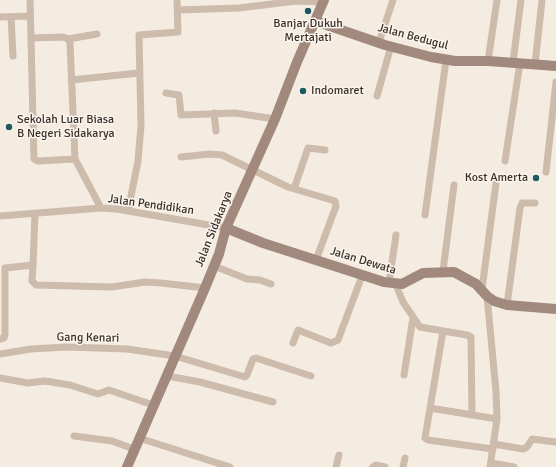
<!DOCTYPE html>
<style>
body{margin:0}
canvas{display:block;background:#f4ebe1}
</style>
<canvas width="556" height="467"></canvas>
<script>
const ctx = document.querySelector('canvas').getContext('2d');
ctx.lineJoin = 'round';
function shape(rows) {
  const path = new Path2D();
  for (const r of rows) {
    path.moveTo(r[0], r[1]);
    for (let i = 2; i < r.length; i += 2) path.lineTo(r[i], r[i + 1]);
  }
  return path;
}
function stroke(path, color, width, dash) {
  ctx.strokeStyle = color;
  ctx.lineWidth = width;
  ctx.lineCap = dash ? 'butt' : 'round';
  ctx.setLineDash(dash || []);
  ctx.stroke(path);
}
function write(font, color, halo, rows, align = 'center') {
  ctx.font = font + ' Signika,sans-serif';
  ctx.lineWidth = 3;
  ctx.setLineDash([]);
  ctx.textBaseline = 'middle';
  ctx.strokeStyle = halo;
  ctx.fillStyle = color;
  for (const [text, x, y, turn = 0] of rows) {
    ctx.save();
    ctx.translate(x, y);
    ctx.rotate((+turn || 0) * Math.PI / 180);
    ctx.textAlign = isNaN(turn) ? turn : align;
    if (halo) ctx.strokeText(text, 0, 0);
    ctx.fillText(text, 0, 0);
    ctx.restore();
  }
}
const street = shape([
 [30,0,34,159,38,161,75,159],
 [178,10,239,8,296,1,323,2],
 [0,17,30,16],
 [11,17,13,56],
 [31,38,63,37,68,39,97,34],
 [68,39,70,43,75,159,101,208],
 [379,42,393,0],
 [488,61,497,0],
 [513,62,521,0],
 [535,64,542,0],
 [71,80,139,73],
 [166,93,179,95,181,115,235,113,275,119],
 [377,96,391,46],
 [214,113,216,131],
 [181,157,210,154,222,155,288,187,335,201,336,206,316,260],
 [505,161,520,63],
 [546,172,556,82],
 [294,189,308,148,325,150],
 [128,211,138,161,141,126,139,35,178,32,177,0],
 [425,215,446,60],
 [0,216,101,208,117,209,226,228],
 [33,265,32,281,36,285,112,287,145,282,161,283,205,288],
 [214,266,247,279,260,280,271,284],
 [443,271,454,185],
 [389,283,396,235],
 [396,285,403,302,420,327,467,335,471,337,472,415],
 [482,289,496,183],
 [487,296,496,391,497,419,490,467],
 [507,305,520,208,522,203,535,203],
 [443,331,425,438,428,440,493,449],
 [0,339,4,338,5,334,5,268,33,265,35,214],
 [293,343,298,330,331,343,338,340,362,276],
 [0,354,31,349,67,347,127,349,175,356,245,377,247,375,253,359,256,358,311,376],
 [404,375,413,318],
 [167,376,200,382,273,402],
 [0,378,28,383,45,381,70,385,98,394,109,390,153,405],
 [430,408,497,419],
 [74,436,112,441,134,449],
 [139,438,230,467],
 [494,444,523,449,527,447,532,439,556,442],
 [491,463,514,467],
 [336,467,339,455],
 [373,467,376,465,385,467],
 [403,467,405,458]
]);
const secondary = shape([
 [315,21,385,45,431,57,455,61,488,61,556,66],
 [226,228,263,243,384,282,402,284,423,273,454,272,476,284,487,296,494,301,507,305,556,309],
 [127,467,205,288,219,254,226,228,275,119,297,62,324,0]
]);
const markers = [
 [308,11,4,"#1f5a5e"],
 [303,91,4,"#1f5a5e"],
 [9,127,4,"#1f5a5e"],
 [536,178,4,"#1f5a5e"]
];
const poiNames = [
 ["Banjar Dukuh",308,24,"center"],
 ["Mertajati",308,38,"center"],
 ["Indomaret",311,91],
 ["Sekolah Luar Biasa",17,120],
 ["B Negeri Sidakarya",17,134],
 ["Kost Amerta",528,178,"right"]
];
const streetNames = [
 ["Jalan Bedugul",413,37,15],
 ["Jalan Pendidikan",151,205,8],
 ["Jalan Sidakarya",214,229,-68],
 ["Jalan Dewata",363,261,17],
 ["Gang Kenari",88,338,1]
];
stroke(street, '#cdbbac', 7);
stroke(secondary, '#a18a7d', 10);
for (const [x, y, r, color] of markers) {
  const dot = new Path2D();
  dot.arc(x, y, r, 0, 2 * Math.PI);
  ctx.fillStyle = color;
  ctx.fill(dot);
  stroke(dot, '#fbf5ee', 1.5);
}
write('12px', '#3b302b', '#fbf5ee', poiNames, 'left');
write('12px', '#3b302b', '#fbf5ee', streetNames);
</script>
